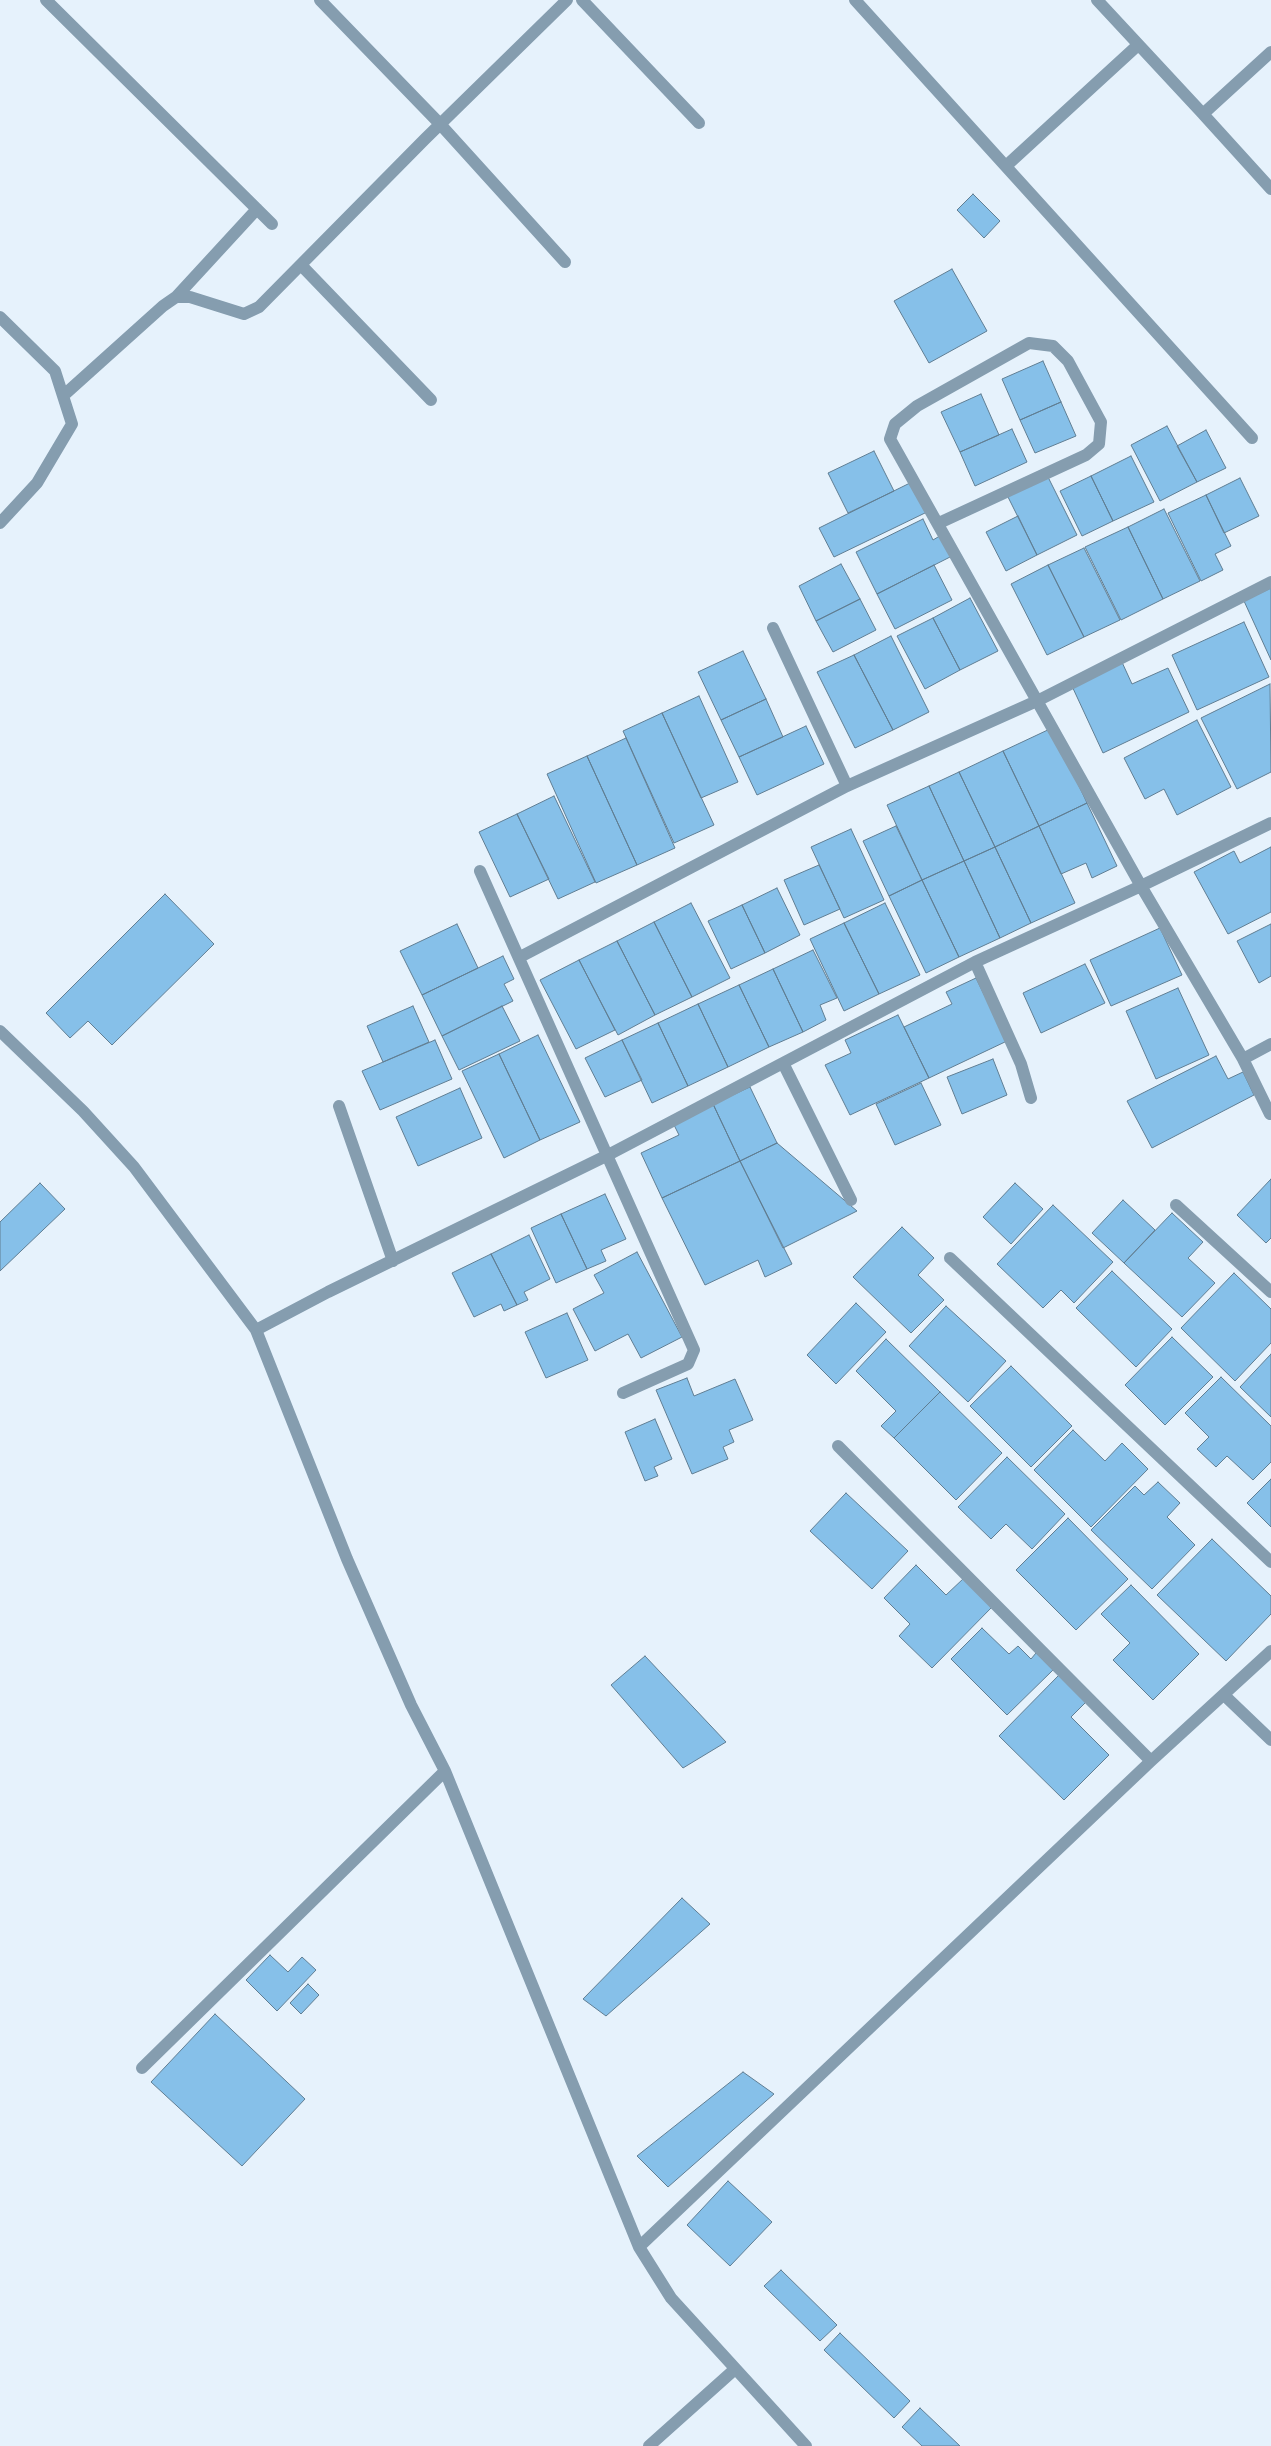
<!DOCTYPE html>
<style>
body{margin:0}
canvas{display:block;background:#e6f2fc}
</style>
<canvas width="1271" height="2446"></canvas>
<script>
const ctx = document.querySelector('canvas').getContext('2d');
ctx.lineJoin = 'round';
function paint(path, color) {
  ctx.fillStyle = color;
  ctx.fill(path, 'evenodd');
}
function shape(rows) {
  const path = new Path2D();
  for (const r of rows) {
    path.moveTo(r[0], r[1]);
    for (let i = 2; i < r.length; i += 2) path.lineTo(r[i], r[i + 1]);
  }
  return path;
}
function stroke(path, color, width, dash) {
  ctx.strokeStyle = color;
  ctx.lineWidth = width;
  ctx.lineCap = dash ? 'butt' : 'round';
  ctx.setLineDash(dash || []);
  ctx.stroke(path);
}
const building = shape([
 [973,194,1000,221,984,238,957,210,973,194],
 [952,269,987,331,929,363,894,301,952,269],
 [1043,361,1061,402,1020,420,1002,379,1043,361],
 [981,394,999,435,960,452,941,412,981,394],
 [1061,402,1076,436,1035,453,1020,420,1061,402],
 [1167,426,1197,482,1160,501,1131,445,1167,426],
 [1012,429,1027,462,975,486,960,452,1012,429],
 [1206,430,1226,468,1197,482,1177,446,1206,430],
 [874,451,894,491,848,513,828,473,874,451],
 [1131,456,1154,502,1113,521,1091,476,1131,456],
 [1047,475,1077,535,1037,555,1007,495,1047,475],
 [1091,476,1113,521,1082,536,1060,491,1091,476],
 [1240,478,1259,516,1224,533,1206,495,1240,478],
 [912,482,927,512,834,557,819,528,912,482],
 [1206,495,1231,546,1215,554,1223,570,1201,581,1168,513,1206,495],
 [1164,509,1200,581,1163,599,1128,527,1164,509],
 [1018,516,1037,555,1006,571,986,532,1018,516],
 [923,519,933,540,943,534,954,555,877,594,856,552,923,519],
 [1128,527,1163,599,1121,620,1085,547,1128,527],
 [1084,548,1120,620,1084,637,1048,565,1084,548],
 [841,564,860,599,816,621,799,586,841,564],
 [934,565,952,600,895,629,877,594,934,565],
 [1048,565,1084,637,1047,655,1011,584,1048,565],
 [1271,588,1271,660,1244,601,1271,588],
 [970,598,998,651,960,670,933,618,970,598],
 [860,599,876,630,833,652,816,621,860,599],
 [933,618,960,670,925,689,897,636,933,618],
 [1244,622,1269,677,1197,710,1172,655,1244,622],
 [891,636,929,712,893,730,854,655,891,636],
 [743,651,766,699,721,720,698,672,743,651],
 [854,655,893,730,855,748,817,672,854,655],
 [1121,660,1132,684,1168,668,1189,712,1103,753,1071,684,1121,660],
 [1270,684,1271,772,1237,789,1201,718,1270,684],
 [699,696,738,782,701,798,662,713,699,696],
 [766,699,783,737,739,757,721,720,766,699],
 [662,713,714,825,674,843,623,731,662,713],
 [1197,720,1231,787,1177,815,1164,789,1145,799,1124,758,1197,720],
 [806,726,824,764,757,795,739,757,806,726],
 [1052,728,1087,803,1039,826,1003,751,1052,728],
 [626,738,675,848,637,865,587,756,626,738],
 [1003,751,1039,826,995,847,959,772,1003,751],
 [587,756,637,865,596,883,547,774,587,756],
 [959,772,995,847,964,861,929,786,959,772],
 [929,786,964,861,922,880,887,805,929,786],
 [554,796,595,882,558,899,517,814,554,796],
 [1087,803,1117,866,1092,878,1086,863,1061,874,1039,826,1087,803],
 [517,814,549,879,510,897,479,832,517,814],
 [896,826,922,880,889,896,863,841,896,826],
 [1039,826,1075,903,1031,923,995,847,1039,826],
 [851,829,884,900,844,918,811,847,851,829],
 [995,847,1031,923,1000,938,964,861,995,847],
 [1271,847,1271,912,1228,934,1194,872,1234,851,1240,863,1271,847],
 [964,861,1000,938,959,957,922,880,964,861],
 [819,865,840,909,804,925,784,880,819,865],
 [922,880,959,957,926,973,889,896,922,880],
 [777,888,800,935,765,953,742,905,777,888],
 [165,894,214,944,112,1045,88,1021,70,1038,46,1013,165,894],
 [691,903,730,978,692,997,654,922,691,903],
 [885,903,920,975,879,994,844,923,885,903],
 [742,905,765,953,731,969,708,921,742,905],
 [654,922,692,997,655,1015,617,941,654,922],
 [844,923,879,994,844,1011,810,939,844,923],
 [457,924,478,968,422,995,400,951,457,924],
 [1271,924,1271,976,1259,983,1237,941,1271,924],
 [1160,928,1182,975,1111,1006,1090,960,1160,928],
 [617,941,655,1015,618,1035,579,960,617,941],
 [813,950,837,998,820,1005,826,1020,803,1032,773,969,813,950],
 [503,956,514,979,504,984,513,1001,442,1036,422,995,503,956],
 [579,960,615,1030,576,1049,540,980,579,960],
 [1085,964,1105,1003,1041,1033,1023,993,1085,964],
 [773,969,803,1032,769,1047,739,985,773,969],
 [976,978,1007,1041,929,1078,904,1027,952,1004,946,992,976,978],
 [739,985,769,1047,728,1067,698,1004,739,985],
 [1178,988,1209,1055,1156,1079,1126,1011,1178,988],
 [698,1004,728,1067,688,1086,658,1023,698,1004],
 [413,1006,429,1042,383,1062,367,1026,413,1006],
 [502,1006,520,1041,459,1070,442,1036,502,1006],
 [898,1015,929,1078,850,1115,825,1065,851,1053,845,1040,898,1015],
 [658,1023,688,1086,652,1103,622,1040,658,1023],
 [538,1035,580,1122,540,1140,499,1054,538,1035],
 [435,1040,452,1079,380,1110,362,1071,435,1040],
 [622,1040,642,1080,605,1097,585,1058,622,1040],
 [499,1054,540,1140,504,1158,462,1071,499,1054],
 [1216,1056,1228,1079,1243,1072,1254,1095,1152,1148,1127,1101,1216,1056],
 [993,1059,1007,1095,962,1114,947,1077,993,1059],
 [921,1083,941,1125,895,1145,876,1104,921,1083],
 [750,1087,777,1143,740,1161,713,1104,750,1087],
 [460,1088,482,1138,418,1166,396,1117,460,1088],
 [713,1104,740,1161,662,1198,641,1153,679,1135,673,1123,713,1104],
 [777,1143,857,1211,783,1248,740,1161,777,1143],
 [740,1161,792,1264,765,1277,758,1260,705,1285,662,1198,740,1161],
 [1271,1179,1271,1238,1266,1243,1237,1215,1271,1179],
 [40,1183,65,1209,0,1271,0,1222,40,1183],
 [1015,1183,1043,1209,1011,1244,983,1217,1015,1183],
 [605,1194,626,1239,601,1250,606,1261,587,1269,561,1214,605,1194],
 [1123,1200,1155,1230,1124,1263,1092,1233,1123,1200],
 [1053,1205,1113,1262,1074,1303,1061,1290,1043,1308,997,1264,1053,1205],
 [1172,1213,1203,1242,1188,1258,1215,1283,1182,1317,1124,1263,1172,1213],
 [561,1214,587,1269,556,1283,531,1228,561,1214],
 [902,1227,934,1258,918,1275,944,1300,911,1333,853,1277,902,1227],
 [529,1235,550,1279,524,1292,528,1300,517,1305,491,1254,529,1235],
 [637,1252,682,1337,641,1358,628,1334,595,1351,573,1309,604,1293,594,1275,637,1252],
 [491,1254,517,1305,504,1311,501,1304,474,1317,452,1273,491,1254],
 [1112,1271,1172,1329,1136,1367,1076,1308,1112,1271],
 [1234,1273,1271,1309,1271,1343,1235,1381,1181,1328,1234,1273],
 [856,1303,886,1332,836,1384,807,1355,856,1303],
 [946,1306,1006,1361,968,1402,909,1346,946,1306],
 [567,1313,588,1360,546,1378,525,1332,567,1313],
 [1172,1337,1213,1377,1165,1425,1125,1385,1172,1337],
 [886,1339,940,1392,894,1438,881,1426,896,1411,856,1371,886,1339],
 [1271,1354,1271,1417,1240,1387,1271,1354],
 [1011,1366,1072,1426,1031,1467,970,1406,1011,1366],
 [1221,1377,1271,1426,1271,1462,1253,1480,1227,1456,1216,1467,1197,1449,1209,1437,1185,1413,1221,1377],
 [687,1378,694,1396,735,1379,753,1420,729,1430,734,1442,723,1447,728,1459,692,1474,656,1390,687,1378],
 [940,1392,1002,1453,956,1500,894,1438,940,1392],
 [655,1419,672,1459,654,1467,658,1476,645,1481,625,1432,655,1419],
 [1073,1430,1105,1461,1122,1443,1148,1469,1091,1527,1034,1470,1073,1430],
 [1007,1457,1065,1514,1032,1549,1006,1524,991,1539,958,1507,1007,1457],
 [1271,1479,1271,1527,1247,1503,1271,1479],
 [1158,1482,1180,1503,1167,1517,1195,1545,1152,1589,1091,1530,1135,1486,1144,1495,1158,1482],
 [846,1493,908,1551,872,1589,810,1531,846,1493],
 [1068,1518,1128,1579,1076,1630,1016,1570,1068,1518],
 [1212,1539,1271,1596,1271,1614,1226,1661,1157,1595,1212,1539],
 [916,1565,946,1595,964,1578,993,1606,932,1668,899,1636,910,1624,884,1598,916,1565],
 [1131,1585,1199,1654,1153,1700,1113,1660,1130,1643,1101,1614,1131,1585],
 [982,1628,1009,1654,1018,1646,1031,1659,1036,1653,1053,1670,1007,1715,951,1659,982,1628],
 [645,1656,726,1742,683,1768,611,1685,645,1656],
 [1060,1674,1087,1701,1071,1717,1109,1755,1064,1800,999,1736,1060,1674],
 [682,1898,710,1924,606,2016,583,1999,682,1898],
 [270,1955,288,1972,302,1957,316,1970,277,2011,246,1980,270,1955],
 [308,1984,319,1995,301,2014,290,2003,308,1984],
 [215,2014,305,2099,242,2166,151,2082,215,2014],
 [743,2072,774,2094,668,2187,637,2156,743,2072],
 [728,2181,772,2222,730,2266,687,2225,728,2181],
 [781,2270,837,2325,820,2341,764,2286,781,2270],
 [840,2333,910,2401,894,2418,824,2350,840,2333],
 [920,2408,960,2446,922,2446,902,2427,920,2408]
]);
const minor = shape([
 [46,0,272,224],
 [320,0,440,124,565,262],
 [582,0,699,123],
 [855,0,1252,438],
 [1097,0,1203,114,1271,52],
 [1203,114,1271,189],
 [1006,166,1138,45],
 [301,265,431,400],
 [176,297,257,209],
 [0,317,55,371,72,424,37,483,0,523],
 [64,395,163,306,176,297,190,297,244,314,259,307,425,139,567,0],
 [939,523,1086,455,1099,444,1101,422,1068,361,1053,346,1029,343,917,406,895,424,890,439,1141,886,1243,1059,1270,1114],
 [773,628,847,786],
 [480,871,694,1350,688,1364,623,1393],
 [520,957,847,786,1039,700,1271,582],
 [975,962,1021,1064,1031,1098],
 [0,1031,83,1111,134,1167,256,1330,347,1559,411,1705,445,1771,639,2247,671,2298,806,2446],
 [1243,1059,1271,1044],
 [783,1063,851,1200],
 [339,1106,393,1261],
 [1176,1205,1271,1292],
 [950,1258,1271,1562],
 [256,1330,328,1292,608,1155,975,962,1141,886,1271,823],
 [838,1446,1151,1761],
 [1224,1695,1271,1740],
 [142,2068,445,1771],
 [639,2247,1151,1761,1271,1651],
 [649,2446,734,2370]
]);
paint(building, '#86c0e9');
stroke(building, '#607e93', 1);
stroke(minor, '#859daf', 12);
</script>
